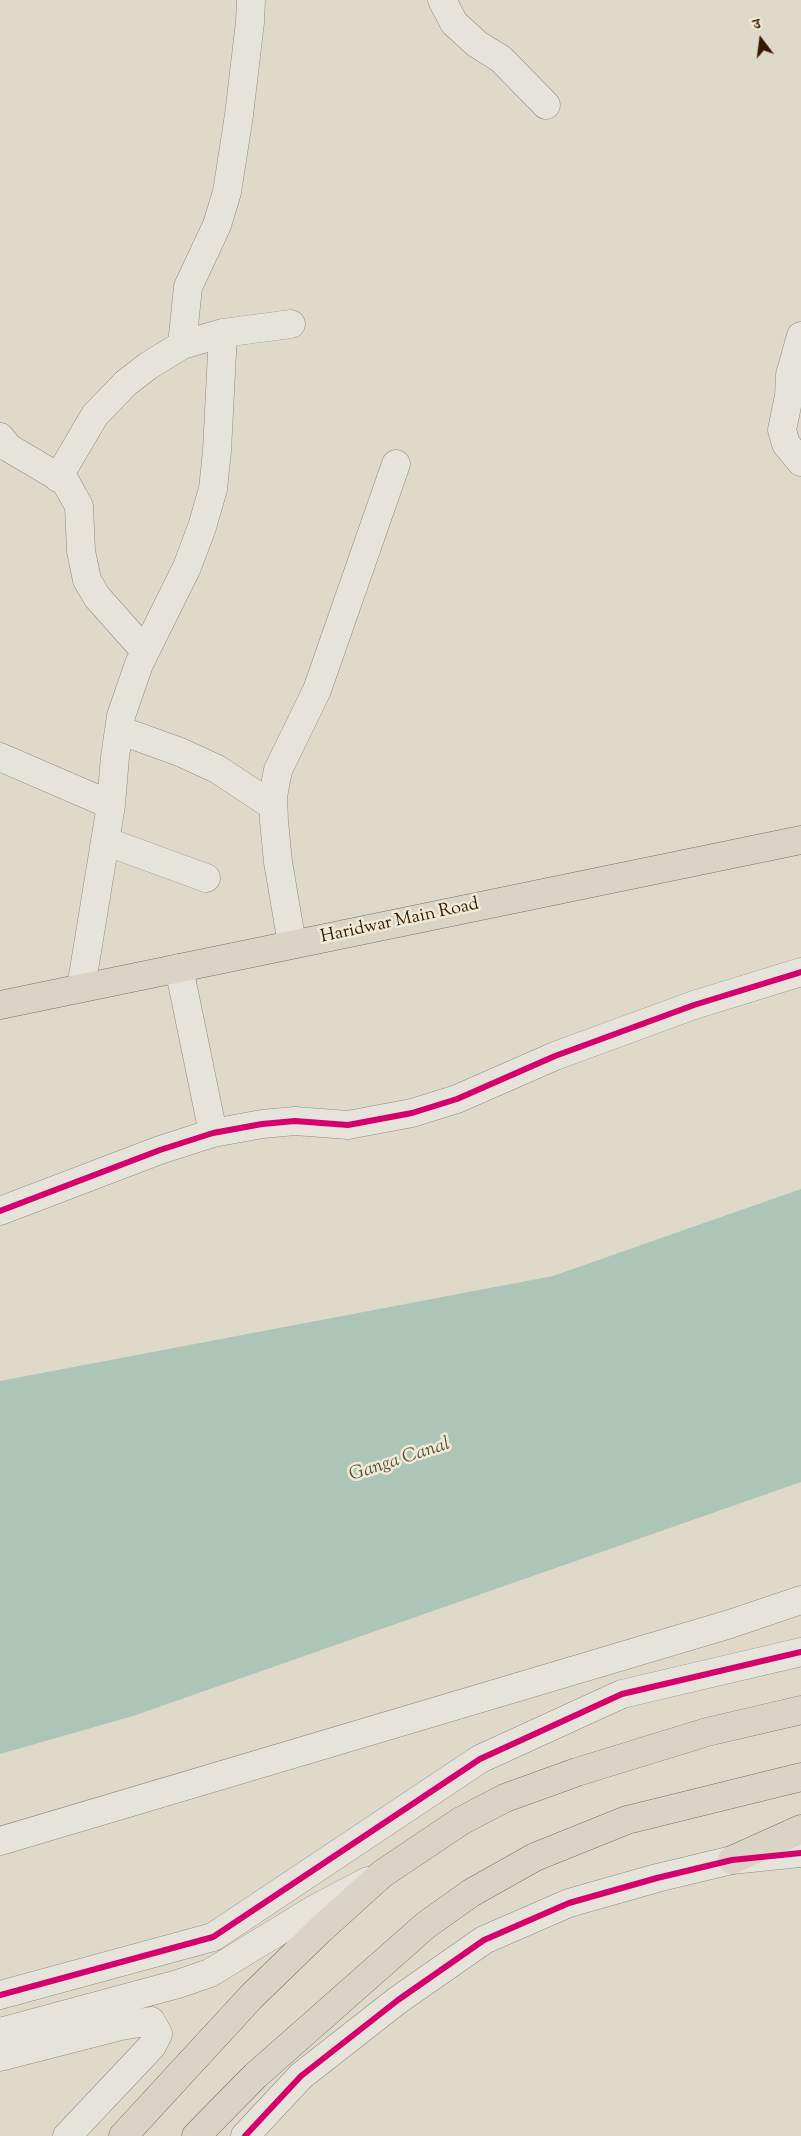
<!DOCTYPE html>
<meta charset="utf-8">
<style>
body{margin:0}
#map{position:relative;width:801px;height:2136px;overflow:hidden;background:#ded9c9;font-family:"Sorts Mill Goudy","Noto Serif Devanagari",serif}
canvas{display:block}
.north{position:absolute;left:736px;top:15px;width:50px;height:50px;-webkit-text-stroke:4px #efead6;paint-order:stroke;rotate:345deg;font-size:14px;font-weight:700;line-height:20px;text-align:center;color:#351802}
.north::after{content:'';display:block;margin:auto;width:18px;height:22px;background:#351802;clip-path:polygon(50% 0,100% 100%,50% 72%,0 100%)}
</style>
<div id="map">
<canvas width="801" height="2136"></canvas>
<div class="north">उ</div>
</div>
<script>
const ctx = document.querySelector('canvas').getContext('2d');
ctx.lineJoin = 'round';
function paint(path, color) {
  ctx.fillStyle = color;
  ctx.fill(path, 'evenodd');
}
function shape(rows) {
  const path = new Path2D();
  for (const r of rows) {
    path.moveTo(r[0], r[1]);
    for (let i = 2; i < r.length; i += 2) path.lineTo(r[i], r[i + 1]);
  }
  return path;
}
function stroke(path, color, width, dash) {
  ctx.strokeStyle = color;
  ctx.lineWidth = width;
  ctx.lineCap = dash ? 'butt' : 'round';
  ctx.setLineDash(dash || []);
  ctx.stroke(path);
}
function write(font, color, halo, rows, align = 'center') {
  ctx.font = font + ' "Sorts Mill Goudy",serif';
  ctx.lineWidth = 5;
  ctx.setLineDash([]);
  ctx.textBaseline = 'middle';
  ctx.strokeStyle = halo;
  ctx.fillStyle = color;
  for (const [text, x, y, turn = 0] of rows) {
    ctx.save();
    ctx.translate(x, y);
    ctx.rotate((+turn || 0) * Math.PI / 180);
    ctx.textAlign = isNaN(turn) ? turn : align;
    if (halo) ctx.strokeText(text, 0, 0);
    ctx.fillText(text, 0, 0);
    ctx.restore();
  }
}
const water = shape([
 [801,1189,801,1482,133,1716,0,1754,0,1381,553,1276]
]);
const minor = shape([
 [442,0,454,23,477,44,501,59,546,105],
 [801,336,790,375,789,396,782,430,786,444,801,462],
 [182,345,188,287,217,225,227,192,239,115,250,22,251,0],
 [0,437,9,448,65,481,79,506,81,551,87,580,97,597,145,651],
 [58,478,95,415,126,383,148,366,182,345,223,333,291,324],
 [119,730,180,752,217,769,273,806],
 [0,757,111,805,81,988],
 [111,805,115,757,121,716,139,664,187,567,202,527,213,489,217,451,223,333],
 [105,841,206,878],
 [292,944,278,862,274,821,273,796,278,770,317,690,396,464],
 [179,968,213,1133],
 [0,1211,160,1150,213,1133,262,1124,295,1121,348,1125,412,1113,457,1099,555,1056,694,1005,801,972],
 [0,1841,730,1624,801,1600],
 [0,1995,213,1937,480,1759,622,1694,801,1652],
 [0,2032,178,1984,210,1973,313,1910,368,1881],
 [0,2057,121,2026,151,2021,158,2034,152,2046,67,2136],
 [245,2136,301,2076,398,2000,484,1940,569,1903,657,1878,732,1860,801,1853]
]);
const major = shape([
 [0,1005,801,840]
]);
const highway = shape([
 [732,1860,801,1829],
 [123,2136,251,1997,320,1930,382,1874,461,1821,505,1798,577,1772,707,1732,801,1710],
 [196,2136,255,2076,426,1925,471,1893,535,1857,627,1820,801,1777]
]);
const cycleway = shape([
 [0,1211,160,1150,213,1133,262,1124,295,1121,348,1125,412,1113,457,1099,555,1056,694,1005,801,972],
 [0,1995,213,1937,480,1759,622,1694,801,1652],
 [245,2136,301,2076,398,2000,484,1940,569,1903,657,1878,732,1860,801,1853]
]);
const streetNames = [
 ["Haridwar Main Road",400,922,-12]
];
const waterNames = [
 ["Ganga Canal",400,1461,-18]
];
paint(water, '#acc5b7');
stroke(minor, '#918a7f', 29);
stroke(major, '#787065', 29);
stroke(highway, '#787065', 29);
stroke(minor, '#e6e3db', 28);
stroke(major, '#dad4c6', 28);
stroke(highway, '#dad4c6', 28);
stroke(cycleway, '#d6006c', 6);
write('18px', '#351802', '#efead6', streetNames);
write('italic 19px', '#57513f', '#efead6', waterNames);
</script>
